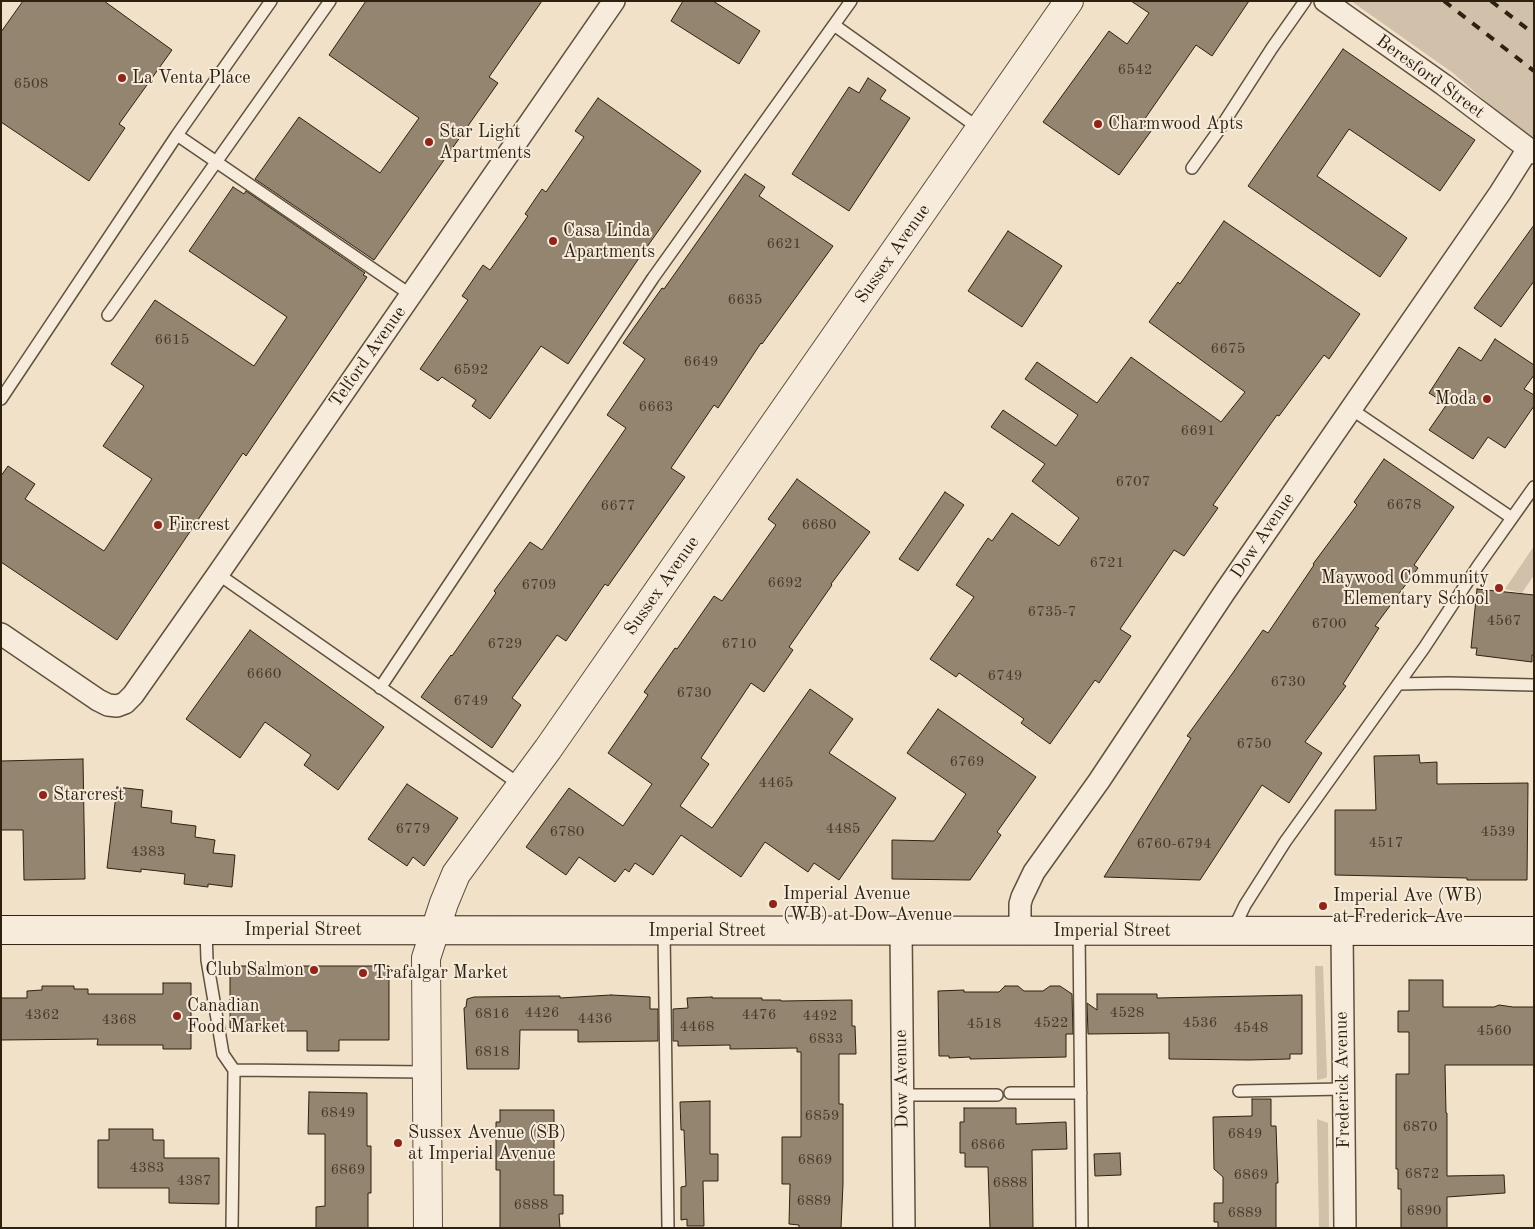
<!DOCTYPE html>
<style>
body{margin:0}
#map{position:relative;width:1535px;height:1229px;overflow:hidden;background:#f2e1c9;font-family:"Old Standard TT",serif}
canvas{display:block}
.frame{position:absolute;inset:0;border:2px solid #2e2110;pointer-events:none}
</style>
<div id="map">
<canvas width="1535" height="1229"></canvas>
<div class="frame"></div>
</div>
<script>
const ctx = document.querySelector('canvas').getContext('2d');
ctx.lineJoin = 'round';
function paint(path, color) {
  ctx.fillStyle = color;
  ctx.fill(path, 'evenodd');
}
function shape(rows) {
  const path = new Path2D();
  for (const r of rows) {
    path.moveTo(r[0], r[1]);
    for (let i = 2; i < r.length; i += 2) path.lineTo(r[i], r[i + 1]);
  }
  return path;
}
function stroke(path, color, width, dash) {
  ctx.strokeStyle = color;
  ctx.lineWidth = width;
  ctx.lineCap = dash ? 'butt' : 'round';
  ctx.setLineDash(dash || []);
  ctx.stroke(path);
}
function write(font, color, halo, rows, align = 'center') {
  ctx.font = font + ' "Old Standard TT",serif';
  ctx.lineWidth = 4;
  ctx.setLineDash([]);
  ctx.textBaseline = 'middle';
  ctx.strokeStyle = halo;
  ctx.fillStyle = color;
  for (const [text, x, y, turn = 0] of rows) {
    ctx.save();
    ctx.translate(x, y);
    ctx.rotate((+turn || 0) * Math.PI / 180);
    ctx.textAlign = isNaN(turn) ? turn : align;
    if (halo) ctx.strokeText(text, 0, 0);
    ctx.fillText(text, 0, 0);
    ctx.restore();
  }
}
const green = shape([
 [1351,1,1534,1,1534,138,1499,113,1453,73],
 [1534,546,1534,575,1522,593,1505,589],
 [1315,966,1323,966,1327,1076,1326,1078,1317,1080],
 [1317,1119,1328,1123,1329,1228,1319,1228]
]);
const building = shape([
 [23,1,104,1,172,50,119,124,125,128,89,181,1,122,1,32,23,1],
 [366,1,542,1,489,77,498,83,374,260,255,179,299,117,380,173,419,118,329,55,366,1],
 [683,1,713,1,760,31,739,64,671,21,683,1],
 [1131,1,1249,1,1212,56,1196,45,1144,120,1154,127,1119,175,1043,122,1109,31,1127,44,1149,13,1131,1],
 [1343,49,1475,140,1440,191,1349,129,1317,176,1407,238,1380,277,1248,186,1343,49],
 [868,78,886,90,880,99,910,118,849,211,792,174,849,87,859,93,868,78],
 [598,98,701,171,639,258,568,364,541,346,490,419,472,406,476,400,442,377,438,381,420,369,468,300,462,296,483,265,490,270,528,216,525,214,542,189,546,192,584,137,575,131,598,98],
 [745,174,765,187,759,196,833,246,762,344,761,343,718,408,714,405,671,468,685,477,608,586,605,584,566,641,557,635,512,698,521,705,492,748,421,697,451,655,452,656,496,593,494,591,530,542,542,550,626,428,607,415,645,359,623,343,662,288,664,289,745,174],
 [233,187,244,194,246,191,365,273,363,275,367,277,246,456,243,453,117,640,1,562,1,476,8,466,35,484,25,499,104,551,152,479,103,446,144,386,111,364,155,300,254,366,287,317,189,251,233,187],
 [1224,221,1360,314,1329,359,1324,355,1279,416,1277,415,1213,505,1218,508,1184,556,1174,550,1120,629,1131,636,1099,683,1095,680,1050,744,1021,723,1024,719,959,673,956,677,930,659,974,597,956,585,988,538,992,541,1012,513,1059,546,1079,518,1032,481,1045,464,991,427,1003,410,1056,446,1078,415,1025,379,1037,362,1097,403,1131,357,1221,422,1245,392,1149,322,1178,282,1180,284,1224,221],
 [1534,225,1534,281,1501,327,1474,308,1534,225],
 [1008,231,1062,266,1022,327,968,291,1008,231],
 [1495,339,1534,365,1534,375,1524,389,1534,395,1534,406,1505,448,1488,437,1473,459,1429,430,1447,404,1429,393,1459,347,1481,361,1495,339],
 [1384,459,1454,507,1414,565,1418,568,1375,626,1379,628,1343,684,1346,686,1305,742,1322,753,1289,803,1262,785,1200,880,1104,877,1191,738,1187,736,1232,674,1263,630,1268,633,1314,565,1313,564,1357,505,1354,502,1384,459],
 [797,479,870,532,831,584,832,585,789,647,793,650,764,692,751,683,701,758,709,764,680,806,712,828,810,689,853,719,829,753,896,798,839,880,814,863,808,872,765,842,741,877,681,835,653,875,635,863,629,872,625,869,615,882,579,857,566,875,526,847,569,788,623,826,652,784,608,753,648,695,644,692,675,648,677,649,714,596,722,601,776,525,768,519,797,479],
 [945,492,964,505,918,571,899,559,945,492],
 [1477,589,1534,595,1534,655,1532,655,1532,662,1476,655,1477,648,1471,648,1477,589],
 [250,630,384,727,338,790,304,765,311,755,265,722,240,758,186,719,250,630],
 [938,709,1036,777,997,832,1001,835,970,880,892,879,892,840,934,841,966,794,907,753,938,709],
 [1419,755,1420,763,1437,762,1437,784,1528,783,1527,880,1467,880,1467,878,1335,875,1335,810,1376,810,1374,756,1419,755],
 [83,759,85,879,24,880,23,830,1,830,1,761,83,759],
 [407,784,458,818,424,866,413,857,407,866,368,839,407,784],
 [117,787,143,790,141,807,172,811,171,823,196,826,195,837,215,840,213,853,235,855,232,887,208,884,208,887,184,884,185,874,141,869,141,872,107,868,117,787],
 [230,966,389,966,389,1040,339,1040,339,1051,307,1051,307,1031,282,1031,282,1028,230,1028,230,966],
 [1409,980,1443,980,1443,1007,1494,1007,1499,1005,1513,1007,1534,1007,1534,1065,1445,1065,1446,1113,1447,1113,1447,1176,1504,1175,1505,1193,1447,1197,1447,1228,1401,1228,1401,1189,1398,1189,1398,1169,1396,1169,1396,1074,1409,1074,1409,1032,1398,1032,1398,1011,1409,1011,1409,980],
 [163,983,191,983,191,1049,163,1049,163,1045,97,1045,98,1039,1,1040,1,998,27,998,27,991,42,990,42,986,74,986,74,989,88,989,88,994,163,994,163,983],
 [1005,986,1018,986,1024,991,1043,991,1050,986,1060,986,1072,994,1073,1034,1066,1034,1066,1057,970,1059,970,1057,949,1058,949,1056,939,1056,938,991,964,990,964,992,999,992,1005,986],
 [1097,994,1157,994,1157,998,1302,995,1302,1054,1290,1054,1290,1059,1249,1060,1169,1059,1169,1033,1088,1034,1087,1003,1097,1010,1097,994],
 [611,995,650,997,650,1009,658,1009,658,1041,578,1042,578,1030,520,1030,519,1069,467,1069,464,1008,466,1007,467,999,474,997,560,996,560,998,611,995],
 [712,997,712,998,762,998,762,1000,781,1000,781,1001,852,1000,852,1026,855,1026,856,1054,839,1054,839,1104,843,1104,843,1184,841,1228,799,1228,799,1225,789,1224,790,1184,782,1184,782,1137,801,1137,801,1052,797,1052,797,1048,730,1049,730,1045,678,1046,678,1041,673,1041,673,1009,688,1008,687,998,712,997],
 [309,1092,367,1093,367,1146,371,1146,371,1193,368,1193,368,1228,316,1228,316,1207,325,1206,325,1134,308,1134,309,1092],
 [1252,1099,1271,1099,1271,1126,1276,1126,1278,1183,1276,1183,1276,1228,1218,1228,1218,1222,1214,1222,1214,1203,1223,1203,1223,1177,1214,1169,1213,1117,1252,1116,1252,1099],
 [710,1101,710,1154,718,1154,718,1181,703,1181,704,1226,687,1226,687,1219,681,1220,681,1187,686,1186,684,1130,681,1130,680,1102,710,1101],
 [964,1108,1016,1108,1016,1124,1066,1122,1067,1149,1032,1150,1033,1228,990,1228,988,1167,965,1167,965,1153,960,1153,960,1122,964,1122,964,1108],
 [500,1110,554,1110,554,1195,563,1195,563,1214,559,1214,560,1228,500,1228,500,1170,496,1170,496,1122,500,1122,500,1110],
 [109,1129,153,1129,153,1140,164,1140,164,1158,219,1158,219,1204,169,1203,169,1188,98,1188,98,1140,109,1140,109,1129],
 [1120,1153,1121,1175,1095,1176,1094,1154,1120,1153]
]);
const service = shape([
 [834,25,980,129],
 [177,135,411,295],
 [1192,168,1219,130,1272,48,1305,1],
 [108,315,330,1],
 [1,399,177,135,271,1],
 [1351,409,1512,518],
 [218,574,522,786],
 [1398,684,1448,683,1534,685],
 [380,688,653,278,851,1],
 [206,930,207,960,223,1054,234,1070],
 [1079,930,1082,1228],
 [1233,930,1245,905,1285,842,1424,648,1478,566,1534,487],
 [664,931,668,1228],
 [1239,1091,1343,1089],
 [1010,1093,1081,1093],
 [903,1095,997,1095],
 [232,1228,234,1070,427,1072]
]);
const minor = shape([
 [1325,1,1444,85,1534,153],
 [1,634,98,700,108,705,117,706,125,703,133,695,218,574,614,1],
 [901,931,904,1228],
 [1020,931,1020,904,1022,897,1034,872,1099,781,1224,593,1500,193,1528,149],
 [1342,931,1345,1228]
]);
const tertiary = shape([
 [428,1228,426,958,444,903,456,874,548,749,1069,1]
]);
const secondary = shape([
 [1,930,1534,931]
]);
const rail = shape([
 [1444,1,1534,71],
 [1491,1,1534,34]
]);
const markers = [
 [122,78,5,"#8f2418"],
 [1098,124,5,"#8f2418"],
 [429,142,5,"#8f2418"],
 [553,241,5,"#8f2418"],
 [1487,399,5,"#8f2418"],
 [158,525,5,"#8f2418"],
 [1499,588,5,"#8f2418"],
 [43,795,5,"#8f2418"],
 [773,904,5,"#8f2418"],
 [1323,906,5,"#8f2418"],
 [314,970,5,"#8f2418"],
 [363,973,5,"#8f2418"],
 [177,1016,5,"#8f2418"],
 [398,1143,5,"#8f2418"]
];
const numberNames = [
 ["6542",1135,70],
 ["6508",31,84],
 ["6621",784,244],
 ["6635",745,300],
 ["6615",172,340],
 ["6675",1228,349],
 ["6649",701,362],
 ["6592",471,370],
 ["6663",656,407],
 ["6691",1198,431],
 ["6707",1133,482],
 ["6678",1404,505],
 ["6677",618,506],
 ["6680",819,525],
 ["6721",1107,563],
 ["6692",785,583],
 ["6709",539,585],
 ["6735-7",1052,612],
 ["4567",1504,621],
 ["6700",1329,624],
 ["6729",505,644],
 ["6710",739,644],
 ["6660",264,674],
 ["6749",1005,676],
 ["6730",1288,682],
 ["6730",694,693],
 ["6749",471,701],
 ["6750",1254,744],
 ["6769",967,762],
 ["4465",776,783],
 ["6779",413,829],
 ["4485",843,829],
 ["6780",567,832],
 ["4539",1498,832],
 ["4517",1386,843],
 ["6760-6794",1174,844],
 ["4383",148,852],
 ["4426",542,1013],
 ["4528",1127,1013],
 ["6816",492,1014],
 ["4362",42,1015],
 ["4476",759,1015],
 ["4492",820,1016],
 ["4436",595,1019],
 ["4368",119,1020],
 ["4522",1051,1023],
 ["4536",1200,1023],
 ["4518",984,1024],
 ["4468",697,1027],
 ["4548",1251,1028],
 ["4560",1494,1031],
 ["6833",826,1039],
 ["6818",492,1052],
 ["6849",338,1113],
 ["6859",822,1116],
 ["6870",1420,1127],
 ["6849",1245,1134],
 ["6866",988,1145],
 ["6869",815,1160],
 ["4383",147,1168],
 ["6869",348,1170],
 ["6872",1422,1174],
 ["6869",1251,1175],
 ["4387",194,1181],
 ["6888",1010,1183],
 ["6889",814,1201],
 ["6888",531,1205],
 ["6890",1424,1211],
 ["6889",1245,1213]
];
const streetNames = [
 ["Beresford Street",1430,77,36],
 ["Sussex Avenue",893,254,-55],
 ["Telford Avenue",368,357,-55],
 ["Dow Avenue",1263,536,-56],
 ["Sussex Avenue",662,586,-55],
 ["Imperial Street",303,930],
 ["Imperial Street",707,931],
 ["Imperial Street",1112,931],
 ["Dow Avenue",902,1079,-91],
 ["Frederick Avenue",1343,1080,-91]
];
const poiNames = [
 ["La Venta Place",132,78],
 ["Charmwood Apts",1108,124],
 ["Star Light",439,132],
 ["Apartments",439,153],
 ["Casa Linda",563,231],
 ["Apartments",563,252],
 ["Moda",1477,399,"right"],
 ["Fircrest",168,525],
 ["Maywood Community",1489,578,"right"],
 ["Elementary School",1489,599,"right"],
 ["Starcrest",53,795],
 ["Imperial Avenue",783,894],
 ["(WB) at Dow Avenue",783,915],
 ["Imperial Ave (WB)",1333,896],
 ["at Frederick Ave",1333,917],
 ["Club Salmon",304,970,"right"],
 ["Trafalgar Market",373,973],
 ["Canadian",187,1006],
 ["Food Market",187,1027],
 ["Sussex Avenue (SB)",408,1133],
 ["at Imperial Avenue",408,1154]
];
paint(green, '#d1c0aa');
paint(building, '#948570');
stroke(building, '#2e2110', 1);
stroke(service, '#5f513e', 14);
stroke(minor, '#5f513e', 24);
stroke(tertiary, '#5f513e', 30);
stroke(secondary, '#2e2110', 30);
stroke(service, '#f7ecdc', 11);
stroke(minor, '#f7ecdc', 21);
stroke(tertiary, '#f7ecdc', 28);
stroke(secondary, '#f7ecdc', 28);
stroke(rail, '#2e2110', 4, [9, 9]);
for (const [x, y, r, color] of markers) {
  const dot = new Path2D();
  dot.arc(x, y, r, 0, 2 * Math.PI);
  ctx.fillStyle = color;
  ctx.fill(dot);
  stroke(dot, '#f7ecdc', 2);
}
write('15px', '#483a28', null, numberNames);
write('18px', '#2e2110', '#f7ecdc', streetNames);
write('18px', '#2e2110', '#f7ecdc', poiNames, 'left');
</script>
